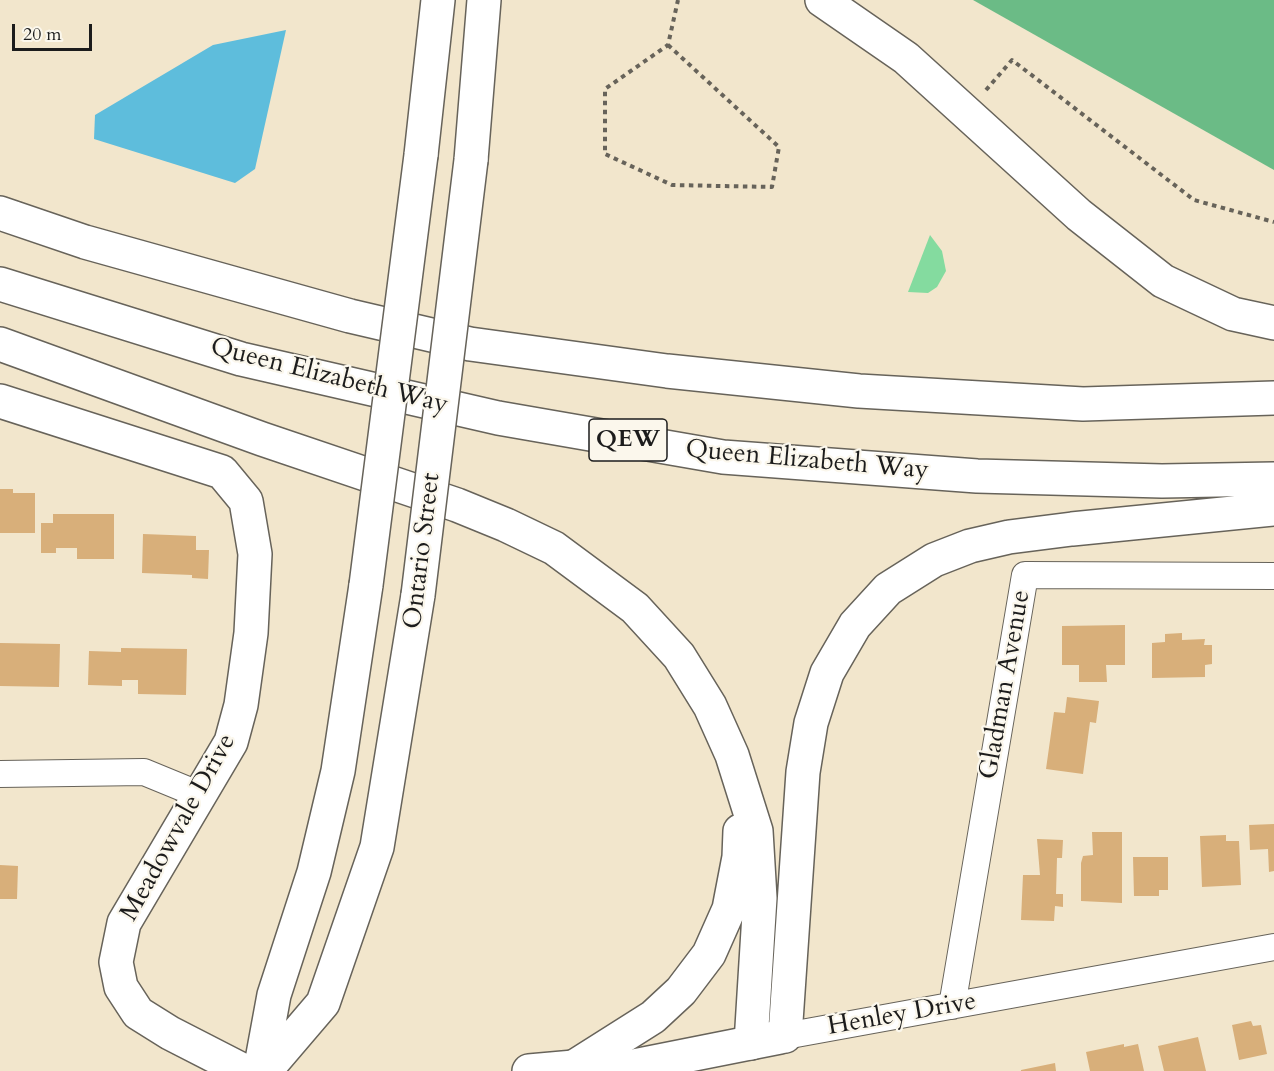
<!DOCTYPE html>
<style>
body{margin:0}
#map{position:relative;width:1274px;height:1071px;overflow:hidden;background:#f2e6cc;font-family:Cardo,serif}
canvas{display:block}
.scale{position:absolute;left:12px;top:24px;width:80px;height:27px;box-sizing:border-box;border:3px solid #1c1c1c;border-top:0;padding-left:8px;font-size:18px;line-height:21px;white-space:nowrap;color:#1c1c1c;-webkit-text-stroke:4px #fbf7ec;paint-order:stroke}
</style>
<div id="map">
<canvas width="1274" height="1071"></canvas>
<div class="scale">20 m</div>
</div>
<script>
const ctx = document.querySelector('canvas').getContext('2d');
ctx.lineJoin = 'round';
function paint(path, color) {
  ctx.fillStyle = color;
  ctx.fill(path, 'evenodd');
}
function shape(rows) {
  const path = new Path2D();
  for (const r of rows) {
    path.moveTo(r[0], r[1]);
    for (let i = 2; i < r.length; i += 2) path.lineTo(r[i], r[i + 1]);
  }
  return path;
}
function stroke(path, color, width, dash) {
  ctx.strokeStyle = color;
  ctx.lineWidth = width;
  ctx.lineCap = dash ? 'butt' : 'round';
  ctx.setLineDash(dash || []);
  ctx.stroke(path);
}
function write(font, color, halo, rows, align = 'center') {
  ctx.font = font + ' Cardo,serif';
  ctx.lineWidth = 4.5;
  ctx.setLineDash([]);
  ctx.textBaseline = 'middle';
  ctx.strokeStyle = halo;
  ctx.fillStyle = color;
  for (const [text, x, y, turn = 0] of rows) {
    ctx.save();
    ctx.translate(x, y);
    ctx.rotate((+turn || 0) * Math.PI / 180);
    ctx.textAlign = isNaN(turn) ? turn : align;
    if (halo) ctx.strokeText(text, 0, 0);
    ctx.fillText(text, 0, 0);
    ctx.restore();
  }
}
const green = shape([
 [930,235,942,251,946,271,937,287,928,293,908,292]
]);
const forest = shape([
 [973,0,1274,0,1274,170]
]);
const water = shape([
 [286,30,255,169,235,183,94,139,95,115,213,45]
]);
const building = shape([
 [0,489,13,489,13,493,35,493,35,533,0,533],
 [53,514,114,514,114,559,77,559,77,548,56,548,56,553,41,553,41,523,53,523],
 [143,534,196,536,196,550,209,550,208,579,192,578,192,575,142,573],
 [1125,625,1125,665,1106,665,1107,682,1079,682,1079,665,1062,665,1062,626],
 [1182,633,1182,640,1205,639,1204,645,1212,645,1212,664,1205,665,1205,677,1152,678,1152,643,1165,642,1165,634],
 [0,643,60,644,59,687,0,686],
 [121,648,187,649,186,695,138,694,138,680,122,680,122,686,88,685,89,651,121,652],
 [1067,697,1099,701,1096,723,1090,722,1083,774,1046,769,1054,712,1065,713],
 [1274,824,1274,871,1269,872,1268,849,1250,850,1249,825],
 [1092,832,1122,832,1122,903,1081,901,1081,863,1083,856,1093,855],
 [1226,835,1226,841,1239,841,1241,885,1202,887,1200,836],
 [1037,839,1063,840,1062,858,1057,858,1056,894,1063,894,1063,907,1055,906,1054,921,1021,920,1023,875,1040,875],
 [1133,857,1168,857,1168,890,1159,890,1159,896,1134,896],
 [0,865,18,866,17,899,0,899],
 [1251,1021,1253,1026,1261,1025,1267,1054,1239,1060,1232,1025],
 [1198,1037,1206,1071,1164,1071,1158,1046],
 [1124,1044,1124,1047,1138,1044,1144,1071,1090,1071,1086,1052],
 [1055,1063,1056,1071,1021,1071,1021,1070]
]);
const path = shape([
 [668,45,779,147,772,187,672,185,605,154,605,89,668,45,678,0],
 [986,90,1012,60,1194,200,1274,222]
]);
const street = shape([
 [0,774,144,772,200,795],
 [952,1006,1025,575,1274,576],
 [785,1036,1274,947]
]);
const secondary = shape([
 [421,155,438,0],
 [471,160,484,0],
 [0,401,222,472,246,501,255,554,251,633,241,705,231,742,124,923,116,962,121,987,138,1013,170,1033,244,1071],
 [260,1071,274,995,314,872,338,771,366,585],
 [265,1071,323,1003,377,847,418,595],
 [529,1071,574,1067,624,1068,780,1037]
]);
const highway = shape([
 [822,0,906,58,1079,215,1163,281,1233,314,1274,323],
 [0,213,85,242,350,316,470,344,667,371,859,391,1083,404,1274,398],
 [0,284,241,359,498,418,723,457,977,476,1162,481,1274,479],
 [0,344,262,439,457,505,506,525,554,548,635,608,679,656,710,706,732,755,756,831,760,898,751,1043],
 [785,1036,803,772,811,723,827,673,855,625,888,589,934,560,970,546,1009,537,1072,529,1274,509],
 [574,1067,653,1017,681,991,709,954,729,909,739,857,740,831]
]);
const secondaryBridge = shape([
 [366,585,421,155],
 [418,595,471,160]
]);
const shields = [
 [628,440,78]
];
const shieldNames = [
 ["QEW",628,440]
];
const streetNames = [
 ["Queen Elizabeth Way",329,377,14],
 ["Queen Elizabeth Way",807,461,5],
 ["Ontario Street",423,551,-83],
 ["Gladman Avenue",1006,685,-80],
 ["Meadowvale Drive",179,828,-61],
 ["Henley Drive",902,1015,-10]
];
paint(green, '#84db9f');
paint(forest, '#6bbb86');
paint(water, '#5ebddc');
paint(building, '#d8af7a');
stroke(street, '#67635a', 28);
stroke(secondary, '#67635a', 36);
stroke(highway, '#67635a', 36);
stroke(path, '#67635a', 4, [4.5, 4.5]);
stroke(street, '#fff', 26);
stroke(secondary, '#fff', 33);
stroke(highway, '#fff', 33);
stroke(secondaryBridge, '#67635a', 36, []);
stroke(secondaryBridge, '#fff', 33);
for (const [x, y, w] of shields) {
  const box = new Path2D();
  box.roundRect(x - w / 2, y - 21, w, 42, 4.5);
  ctx.fillStyle = '#fbf7ec';
  ctx.fill(box);
  stroke(box, '#1c1c1c', 1.5);
}
write('bold 24px', '#1c1c1c', null, shieldNames);
write('26px', '#1c1c1c', '#fbf7ec', streetNames);
</script>
